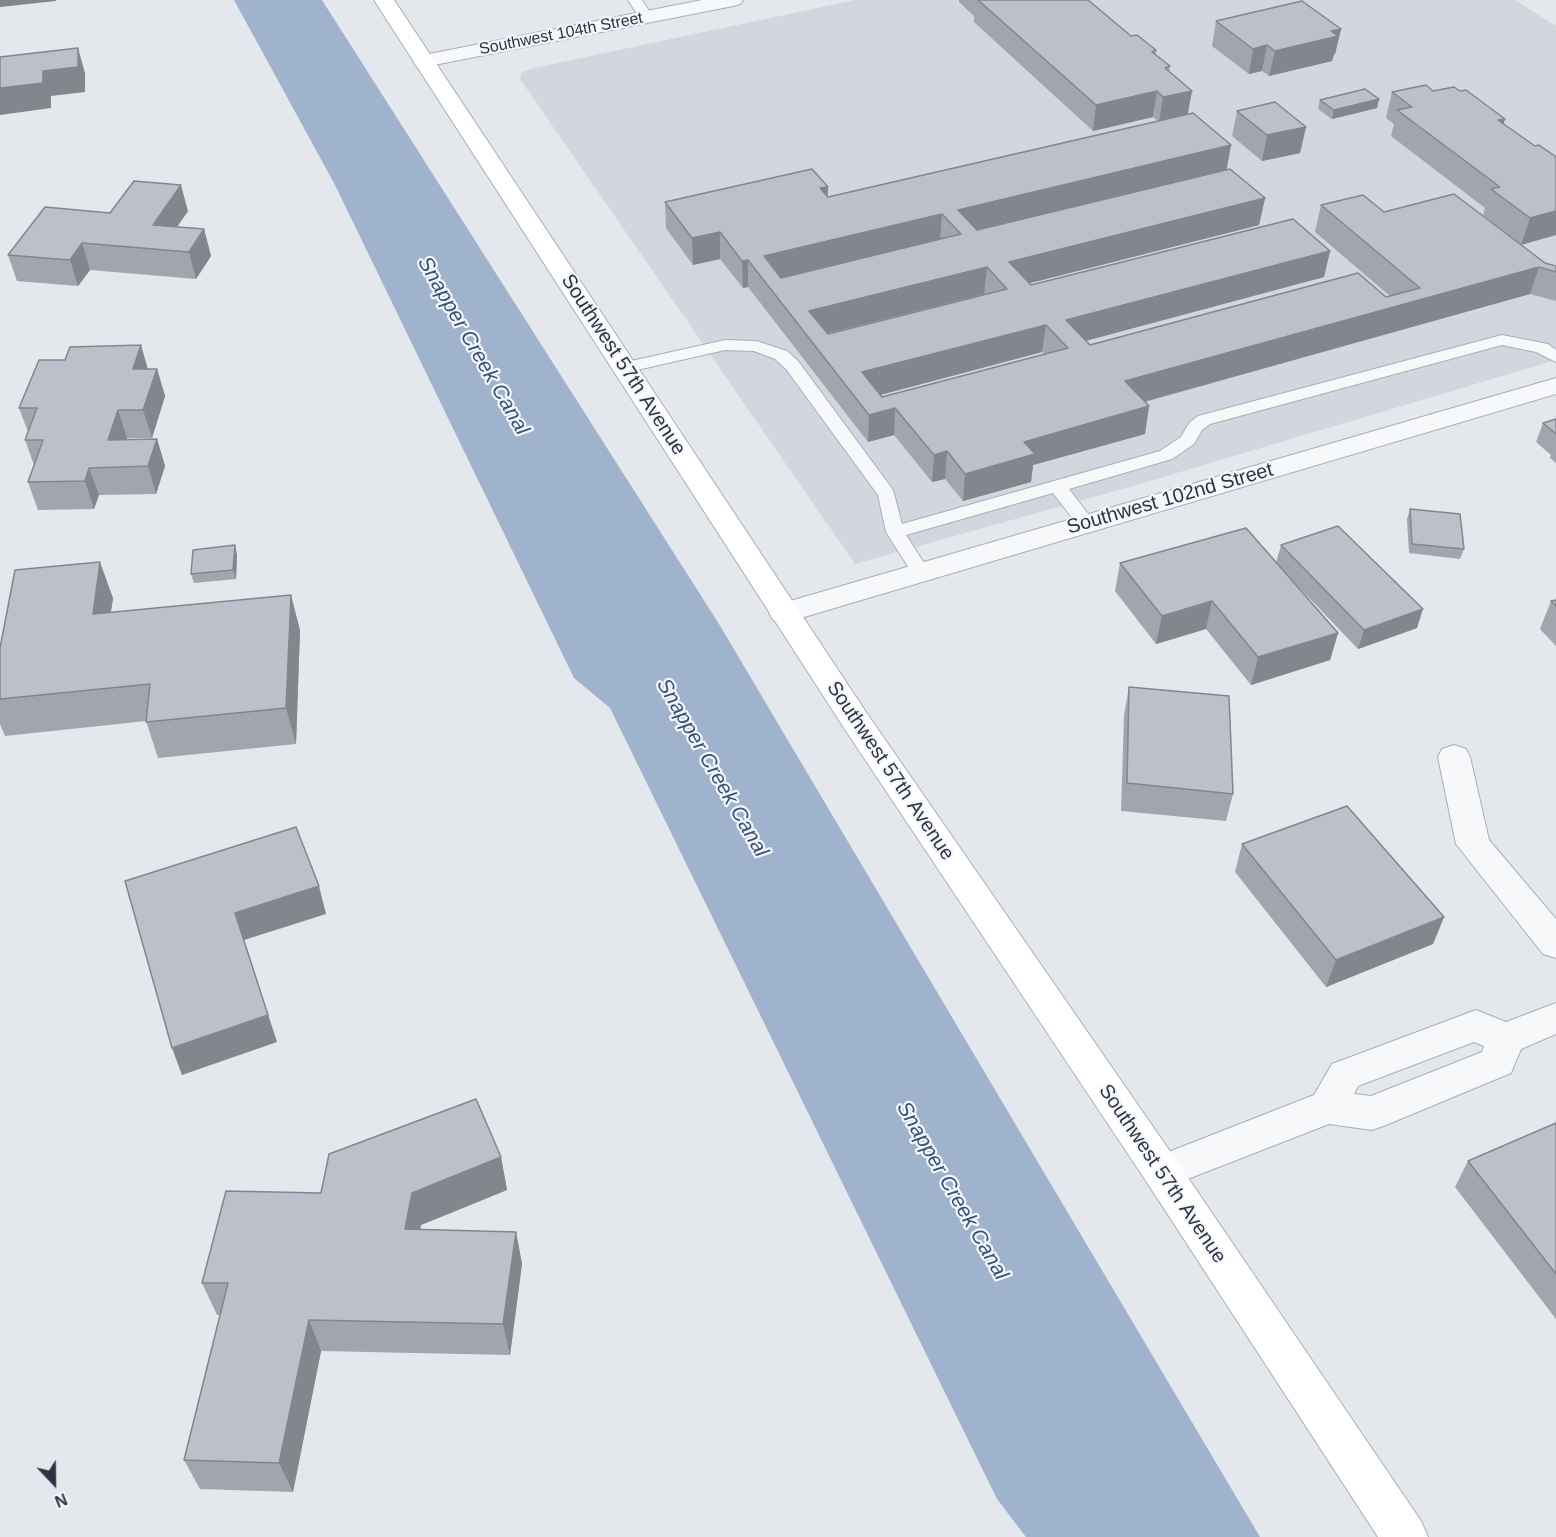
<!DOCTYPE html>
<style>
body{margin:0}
#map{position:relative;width:1556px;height:1537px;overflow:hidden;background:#e4e7ec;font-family:Helvetica,sans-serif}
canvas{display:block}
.north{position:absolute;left:24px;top:1453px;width:60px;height:60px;-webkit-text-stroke:4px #f4f6f9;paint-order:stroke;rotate:158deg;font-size:16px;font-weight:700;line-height:24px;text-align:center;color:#2b3445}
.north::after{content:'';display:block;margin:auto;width:21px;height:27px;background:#2b3445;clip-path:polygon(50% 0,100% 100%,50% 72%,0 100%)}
</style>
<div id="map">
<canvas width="1556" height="1537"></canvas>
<div class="north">N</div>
</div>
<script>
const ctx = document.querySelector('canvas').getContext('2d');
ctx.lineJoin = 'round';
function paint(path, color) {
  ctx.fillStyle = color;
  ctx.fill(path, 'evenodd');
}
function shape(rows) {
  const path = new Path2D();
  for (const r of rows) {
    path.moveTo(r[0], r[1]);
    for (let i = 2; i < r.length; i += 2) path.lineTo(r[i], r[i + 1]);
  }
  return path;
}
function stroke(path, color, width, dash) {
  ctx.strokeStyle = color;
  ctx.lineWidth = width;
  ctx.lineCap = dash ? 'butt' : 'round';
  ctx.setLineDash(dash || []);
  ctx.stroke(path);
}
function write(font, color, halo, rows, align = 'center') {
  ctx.font = font + ' Helvetica,sans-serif';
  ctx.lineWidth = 4.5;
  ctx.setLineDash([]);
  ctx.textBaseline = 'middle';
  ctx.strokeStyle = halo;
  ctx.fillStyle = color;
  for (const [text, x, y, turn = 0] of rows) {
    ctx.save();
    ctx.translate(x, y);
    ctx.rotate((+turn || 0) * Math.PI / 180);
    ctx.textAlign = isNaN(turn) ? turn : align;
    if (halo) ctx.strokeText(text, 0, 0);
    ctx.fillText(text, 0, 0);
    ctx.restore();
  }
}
const built = shape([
 [855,0,1515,0,1556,26,1556,360,1140,484,855,564,520,79,522,72,534,68]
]);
const water = shape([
 [234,0,322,0,719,624,1260,1537,1026,1537,997,1499,610,708,574,678,335,185]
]);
const service = shape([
 [628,0,642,0,653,17,651,20,641,20,628,0],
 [1502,335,1548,344,1556,350,1556,362,1536,352,1502,345,1210,424,1202,430,1194,444,1172,459,1069,489,1096,524,1094,528,1080,528,1053,493,906,535,930,572,928,576,921,578,914,576,886,532,878,495,786,369,775,359,754,351,725,350,624,373,616,368,618,364,725,340,756,341,787,351,798,361,893,490,902,524,1160,451,1181,437,1189,423,1198,416,1502,335]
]);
const minor = shape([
 [1556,378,1556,394,784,623,773,620,769,613,773,606,1556,378],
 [1454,745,1466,749,1470,757,1489,840,1556,919,1556,958,1543,954,1456,844,1438,757,1442,749,1454,745],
 [1556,1003,1556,1034,1521,1049,1511,1073,1386,1125,1372,1130,1329,1124,1162,1189,1148,1184,1142,1172,1148,1160,1314,1095,1332,1064,1476,1010,1506,1022,1556,1003],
 [1474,1042,1484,1046,1482,1052,1371,1096,1354,1094,1358,1086,1474,1042]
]);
const tertiary = shape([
 [702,0,743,0,740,4,733,6,424,67,416,66,413,61,416,56,424,55,702,0]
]);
const secondary = shape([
 [374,0,394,0,866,712,1176,1160,1421,1521,1428,1537,1378,1537,1148,1184,844,728,374,0]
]);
const wall = shape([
 [959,0,1088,0,1131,36,1156,50,1156,55,1170,66,1169,71,1192,91,1188,114,1231,145,1227,169,1265,198,1259,225,1029,283,1031,285,1330,251,1324,277,1086,341,1090,345,1390,296,1315,232,1321,205,1384,212,1556,266,1556,301,1530,294,1145,402,1149,406,1145,434,1033,465,1031,482,963,501,945,479,932,482,894,435,868,442,748,287,743,288,720,259,693,265,666,228,665,202,828,187,828,197,1158,121,1153,117,1093,131,974,22,974,16,959,2],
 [984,294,985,294,828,334,827,333],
 [1042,352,1045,354,882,397,880,395],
 [1216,21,1341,29,1335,54,1334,54,1332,61,1269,76,1262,71,1249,74,1212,46],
 [1433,91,1460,91,1505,119,1503,124,1535,146,1556,157,1521,245,1483,215,1485,208,1391,136,1394,124,1386,118,1392,92],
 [1379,99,1377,108,1332,119,1318,109,1320,100],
 [1237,111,1306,127,1300,153,1262,161,1232,136],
 [188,211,177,227,204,229,211,256,196,279,90,270,78,286,17,281,8,255,110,213],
 [148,369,157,369,165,396,152,438,127,438,126,439,157,439,165,466,156,494,99,495,94,509,38,510,28,482,34,465,25,440,28,432,19,408],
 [1556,419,1556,463,1550,458,1551,455,1536,442,1543,423],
 [1410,509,1464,549,1460,559,1409,553,1407,519],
 [1281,545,1417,628,1358,649,1292,580,1338,633,1330,660,1251,685,1206,629,1156,644,1115,591,1120,563,1276,563],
 [237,555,236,579,194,583,191,574],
 [113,598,111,612,300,630,296,744,158,758,146,721,5,736,0,724,0,648],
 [1556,600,1556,646,1540,629,1551,601],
 [1129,687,1233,794,1226,821,1121,811,1124,715],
 [1242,844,1444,917,1433,944,1326,987,1235,872],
 [1556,1123,1556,1319,1455,1187,1468,1161],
 [501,1157,507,1190,421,1225,420,1230,516,1232,522,1264,510,1355,321,1351,293,1492,200,1489,184,1460,220,1315,217,1315,202,1283,321,1193]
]);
const shadedWall = shape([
 [0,0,56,0,56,1,0,7],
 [1341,29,1335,54,1334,54,1332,61,1269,76,1275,51,1331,31],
 [1267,45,1262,71,1249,74,1253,49],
 [78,48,85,73,85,92,51,96,51,108,0,115,0,88,43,71],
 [1157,91,1153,117,1093,131,1096,105],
 [1192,91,1187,116,1159,123,1163,97],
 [1379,99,1377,108,1332,119,1334,110],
 [1505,119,1497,144,1498,120],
 [1306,127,1300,153,1262,161,1267,135],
 [1231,145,1226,171,961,235,958,210],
 [181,185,188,211,161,250,153,225],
 [828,187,827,213,820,188],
 [1265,198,1259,225,1007,289,1009,262],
 [1556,211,1556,235,1521,245,1530,218],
 [942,214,940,241,766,283,764,256],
 [204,229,211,256,196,279,189,252],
 [720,232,720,259,693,265,692,238],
 [82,243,90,270,78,286,70,260],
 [1330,251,1324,277,1066,346,1066,320],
 [748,260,748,287,743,288,742,261],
 [987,267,984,294,809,338,809,311],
 [1539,267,1530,294,1121,408,1125,381],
 [1046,325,1042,352,861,400,862,372],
 [141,345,149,373,133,369],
 [157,369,165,396,152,438,143,410],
 [1149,406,1145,434,1033,465,1031,482,963,501,965,474,1024,442],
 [895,408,894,435,868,442,869,415],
 [118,410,127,438,117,467,108,440],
 [157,439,165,466,156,494,148,466],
 [947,451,945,479,932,482,934,455],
 [89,468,99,495,94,509,85,481],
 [235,545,237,555,236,579,233,570],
 [100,562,113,598,105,650,93,614],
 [291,595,300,630,296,744,286,708],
 [1212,601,1206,629,1156,644,1162,616],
 [1423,609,1417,628,1358,649,1364,630],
 [1338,633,1330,660,1251,685,1258,657],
 [319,886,326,914,244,940,277,1042,182,1075,172,1048,235,913],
 [1444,917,1433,944,1326,987,1336,960],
 [501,1157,507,1190,421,1225,415,1262,405,1229,412,1193],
 [516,1232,522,1264,510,1355,503,1324],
 [309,1320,321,1351,293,1492,279,1463]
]);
const building = shape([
 [978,0,1088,0,1131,36,1137,35,1156,50,1152,52,1170,66,1165,68,1192,91,1163,97,1157,91,1096,105,978,0],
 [1302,1,1341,29,1331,31,1338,36,1275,51,1267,45,1253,49,1216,21,1302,1],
 [78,48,78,67,43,71,43,83,0,88,0,57,78,48],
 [1426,85,1433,91,1454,87,1460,91,1466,90,1505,119,1498,120,1535,146,1539,145,1556,157,1556,211,1530,218,1491,189,1500,187,1397,110,1412,107,1392,92,1426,85],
 [1365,89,1379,99,1334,110,1320,100,1365,89],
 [1275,102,1306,127,1267,135,1237,111,1275,102],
 [1193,113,1231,145,958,210,977,230,1230,169,1265,198,1009,262,1031,285,1293,219,1330,251,1066,320,1090,345,1358,273,1386,297,1420,288,1321,205,1363,195,1384,212,1454,194,1545,263,1556,266,1556,272,1539,267,1125,381,1149,406,1024,442,1035,454,965,474,947,451,934,455,895,408,869,415,748,260,742,261,720,232,692,238,665,202,812,169,828,187,820,188,828,197,1193,113],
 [942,214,961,234,781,278,764,256,942,214],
 [987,267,1007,289,828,334,809,311,987,267],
 [1046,325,1068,348,882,397,862,372,1046,325],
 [134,181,181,185,153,225,204,229,189,252,82,243,70,260,8,255,45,207,110,213,134,181],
 [141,345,133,369,157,369,143,410,118,410,108,440,157,439,148,466,89,468,85,481,28,482,43,440,25,440,37,408,19,408,39,360,65,360,70,347,141,345],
 [1556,419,1556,434,1543,423,1556,419],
 [1410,509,1460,514,1464,549,1412,544,1410,509],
 [1338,526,1423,609,1364,630,1281,545,1338,526],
 [1246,528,1338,633,1258,657,1212,601,1162,616,1120,563,1246,528],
 [235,545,233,570,191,574,193,550,235,545],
 [100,562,93,614,291,595,286,708,146,722,150,684,0,699,0,648,15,570,100,562],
 [1556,600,1556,606,1551,601,1556,600],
 [1129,687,1229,696,1233,794,1127,783,1129,687],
 [1347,806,1444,917,1336,960,1242,844,1347,806],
 [296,827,319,886,235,913,268,1015,172,1048,125,881,296,827],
 [476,1099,501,1157,412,1193,405,1229,516,1232,503,1324,309,1320,279,1463,184,1460,228,1283,202,1283,226,1191,321,1193,329,1154,476,1099],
 [1556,1123,1556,1274,1468,1161,1556,1123]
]);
const farStreetnames = [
 ["Southwest 104th Street",561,34,-11]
];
const streetNames = [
 ["Southwest 57th Avenue",623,365,57],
 ["Southwest 102nd Street",1170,499,-16],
 ["Southwest 57th Avenue",890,771,56],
 ["Southwest 57th Avenue",1162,1174,56]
];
const waterNames = [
 ["Snapper Creek Canal",473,346,60],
 ["Snapper Creek Canal",712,768,60],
 ["Snapper Creek Canal",952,1191,60]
];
paint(built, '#d2d6de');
paint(water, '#9fb4cc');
stroke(service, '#a9aeb7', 2);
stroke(minor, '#a9aeb7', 2);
stroke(tertiary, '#a9aeb7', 2);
stroke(secondary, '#a9aeb7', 2);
paint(service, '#f7f8fa');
paint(minor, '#f7f8fa');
paint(tertiary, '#f7f8fa');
paint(secondary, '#fff');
paint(wall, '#a1a5ae');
paint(shadedWall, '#83868d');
paint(building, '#bbc0ca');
stroke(building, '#83868d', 1.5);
write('16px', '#2b3445', '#f4f6f9', farStreetnames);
write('20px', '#2b3445', '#f4f6f9', streetNames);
write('italic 21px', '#34527a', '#f4f6f9', waterNames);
</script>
